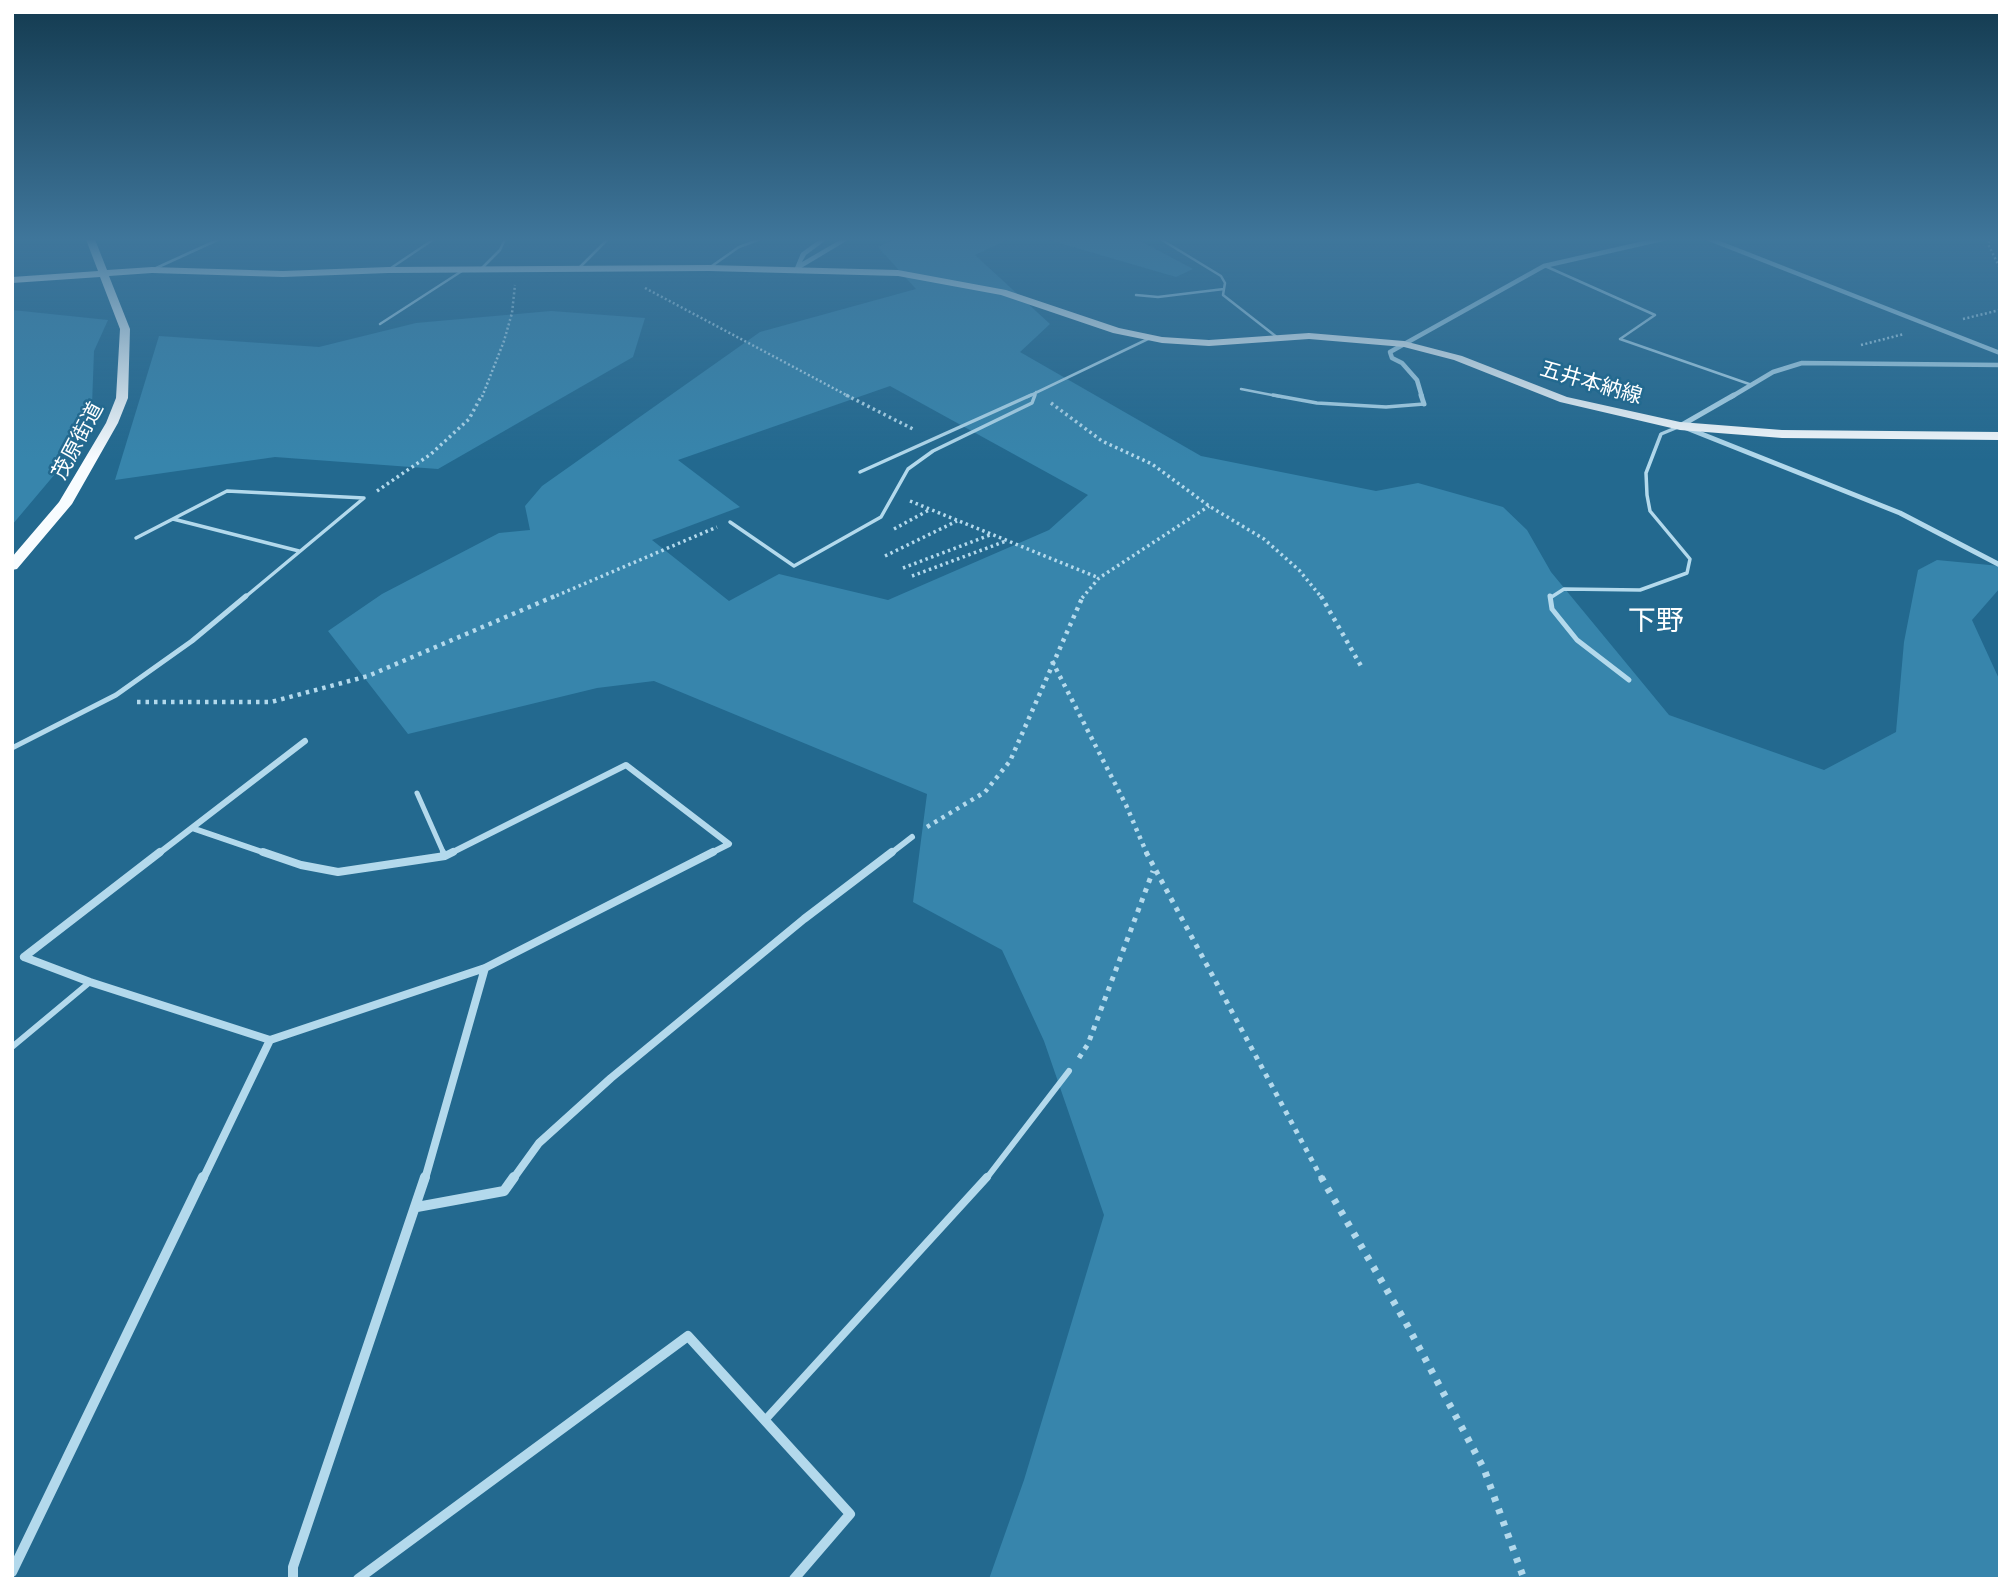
<!DOCTYPE html>
<meta charset="utf-8">
<style>
body{margin:0}
#map{position:relative;width:2012px;height:1591px;overflow:hidden;background:#23698f;font-family:"Alegreya Sans",sans-serif}
canvas{display:block}
.frame{position:absolute;inset:0;border:14px solid #fff;pointer-events:none}
</style>
<div id="map">
<canvas width="2012" height="1591"></canvas>
<div class="frame"></div>
</div>
<script>
const ctx = document.querySelector('canvas').getContext('2d');
ctx.lineJoin = 'round';
function paint(path, color) {
  ctx.fillStyle = color;
  ctx.fill(path, 'evenodd');
}
function shape(rows) {
  const path = new Path2D();
  for (const r of rows) {
    path.moveTo(r[0], r[1]);
    for (let i = 2; i < r.length; i += 2) path.lineTo(r[i], r[i + 1]);
  }
  return path;
}
function stroke(path, color, width, dash) {
  ctx.strokeStyle = color;
  ctx.lineWidth = width;
  ctx.lineCap = dash ? 'butt' : 'round';
  ctx.setLineDash(dash || []);
  ctx.stroke(path);
}
function write(font, color, halo, rows, align = 'center') {
  ctx.font = font + ' "Alegreya Sans","Noto Sans JP",sans-serif';
  ctx.lineWidth = 5;
  ctx.setLineDash([]);
  ctx.textBaseline = 'middle';
  ctx.strokeStyle = halo;
  ctx.fillStyle = color;
  for (const [text, x, y, turn = 0] of rows) {
    ctx.save();
    ctx.translate(x, y);
    ctx.rotate((+turn || 0) * Math.PI / 180);
    ctx.textAlign = isNaN(turn) ? turn : align;
    if (halo) ctx.strokeText(text, 0, 0);
    ctx.fillText(text, 0, 0);
    ctx.restore();
  }
}
const green = shape([
 [899,237,1013,237,975,255,1050,324,1020,352,1201,456,1376,491,1418,483,1503,507,1527,530,1551,572,1669,715,1824,770,1896,732,1904,642,1918,570,1937,560,2000,566,2000,588,1972,620,2000,681,2000,1579,989,1579,1024,1480,1104,1215,1044,1041,1002,950,913,902,927,794,654,681,597,688,408,734,328,631,382,594,499,533,530,530,525,506,542,486,760,332,916,289,878,247],
 [890,386,1088,495,1049,530,888,600,779,574,729,601,652,540,740,507,678,460],
 [1039,237,1133,237,1193,269,1176,277],
 [12,310,108,320,94,351,92,405,55,474,12,525],
 [551,311,645,318,633,357,438,469,275,457,115,480,159,336,319,347,416,323]
]);
const pathFar4 = shape([
 [1991,237,1988,244,2000,268],
 [645,288,850,397],
 [1963,319,2000,310],
 [1861,345,1904,334],
 [482,397,504,341,512,313,515,285]
]);
const pathFar3 = shape([
 [846,395,913,429],
 [1051,403,1102,441,1152,464,1209,506,1264,539,1299,570,1322,598],
 [377,491,431,454,469,419,482,395],
 [910,501,1099,578],
 [894,529,929,510],
 [885,556,957,521],
 [903,568,990,535],
 [912,576,1006,541],
 [551,598,717,527],
 [1082,598,1099,578,1209,506]
]);
const pathFar2 = shape([
 [1321,596,1361,666],
 [1052,661,1126,805,1147,854],
 [137,702,271,702,368,676,555,596],
 [927,827,985,792,1010,761,1083,596]
]);
const pathFar1 = shape([
 [1146,852,1322,1179],
 [1079,1058,1088,1044,1153,871]
]);
const path = shape([
 [1321,1177,1406,1323,1484,1469,1524,1579]
]);
const serviceFar4 = shape([
 [1157,237,1221,276,1225,283,1223,295,1278,338],
 [1545,266,1655,315],
 [709,268,739,247,766,237],
 [154,269,224,237],
 [578,269,610,237],
 [388,270,437,237],
 [480,270,500,250,506,237],
 [1136,295,1158,297,1224,289],
 [380,324,465,269],
 [1620,339,1752,385],
 [1620,339,1655,315],
 [1241,389,1282,397],
 [1027,397,1150,338],
 [1034,397,1036,392]
]);
const serviceFar3 = shape([
 [1273,395,1317,403,1386,407,1424,404],
 [860,472,1031,395],
 [173,519,299,551],
 [730,522,794,566,881,517,908,469,933,451,1032,403,1035,395],
 [136,538,227,491,364,498],
 [244,598,364,498],
 [1550,598,1564,589,1640,590,1687,573,1690,559,1650,511,1647,495,1646,473,1661,434,1678,427]
]);
const serviceFar2 = shape([
 [1550,596,1552,609,1577,640,1629,680],
 [12,748,116,695,192,641,246,596],
 [417,793,444,854]
]);
const serviceFar1 = shape([
 [443,852,445,856],
 [12,1047,90,982],
 [986,1179,1069,1071]
]);
const service = shape([
 [765,1420,987,1177]
]);
const minorFar4 = shape([
 [1704,237,2000,353],
 [1422,397,1417,380,1402,363,1392,358,1390,352,1544,266,1671,237],
 [1731,397,1773,372,1802,363,2000,365]
]);
const minorFar3 = shape([
 [1421,395,1424,404],
 [1680,426,1734,395],
 [1684,427,1900,513,2000,565]
]);
const minorFar2 = shape([
 [192,828,268,854],
 [158,854,305,741],
 [449,854,626,765,729,844,709,854],
 [890,854,912,837]
]);
const minorFar1 = shape([
 [263,852,301,865,338,872,445,856,453,852],
 [24,957,90,982,270,1040,485,968,713,852],
 [24,957,160,852],
 [203,1179,270,1040],
 [425,1179,485,968],
 [513,1179,539,1143,611,1078,804,919,892,852]
]);
const minor = shape([
 [417,1207,504,1191,514,1177],
 [12,1572,203,1177],
 [293,1579,293,1567,425,1177],
 [358,1579,688,1336,850,1514,794,1579]
]);
const tertiary = shape([
 [823,237,830,237,806,255,802,262,845,237,853,237,798,270,794,270,801,253,823,237]
]);
const primary = shape([
 [85,237,94,237,107,270,152,267,283,271,388,267,709,265,898,270,1006,290,1119,328,1162,337,1209,340,1309,333,1404,341,1462,356,1567,397,1680,422,1782,430,2000,432,2000,440,1782,438,1680,430,1560,402,1454,360,1404,347,1309,339,1209,346,1162,343,1113,333,1001,295,898,276,709,271,388,273,283,277,152,273,109,276,130,329,128,398,118,423,72,504,17,569,12,570,12,557,59,502,106,423,116,398,120,329,100,277,12,283,12,277,98,271,85,237]
]);
const farStreetnames = [
 ["五井本納線",1591,383,16],
 ["茂原街道",78,441,-62]
];
const quarterNames = [
 ["下野",1656,622]
];
paint(green, '#3785ac');
stroke(pathFar4, '#b3d9ec', 2.5, [2, 2.5]);
stroke(pathFar3, '#b3d9ec', 3.5, [2.5, 3.5]);
stroke(pathFar2, '#b3d9ec', 4.5, [3.5, 5]);
stroke(pathFar1, '#b3d9ec', 5, [4.5, 6]);
stroke(path, '#b3d9ec', 7, [5, 8]);
stroke(serviceFar4, '#b3d9ec', 2.5);
stroke(serviceFar3, '#b3d9ec', 3.5);
stroke(serviceFar2, '#b3d9ec', 5);
stroke(serviceFar1, '#b3d9ec', 6);
stroke(service, '#b3d9ec', 8);
stroke(minorFar4, '#b3d9ec', 4.5);
stroke(minorFar3, '#b3d9ec', 5);
stroke(minorFar2, '#b3d9ec', 6);
stroke(minorFar1, '#b3d9ec', 8);
stroke(minor, '#b3d9ec', 10);
paint(tertiary, '#b3d9ec');
paint(primary, '#f8fcff');
const sky = ctx.createLinearGradient(0, 0, 0, 460);
sky.addColorStop(0, '#133a4f');
sky.addColorStop(0.52, '#3f769b');
sky.addColorStop(1, '#3f769b00');
ctx.fillStyle = sky;
ctx.fillRect(0, 0, 2012, 460);
write('21px', '#fff', '#23698f', farStreetnames);
write('28px', '#fff', '#23698f', quarterNames);
</script>
